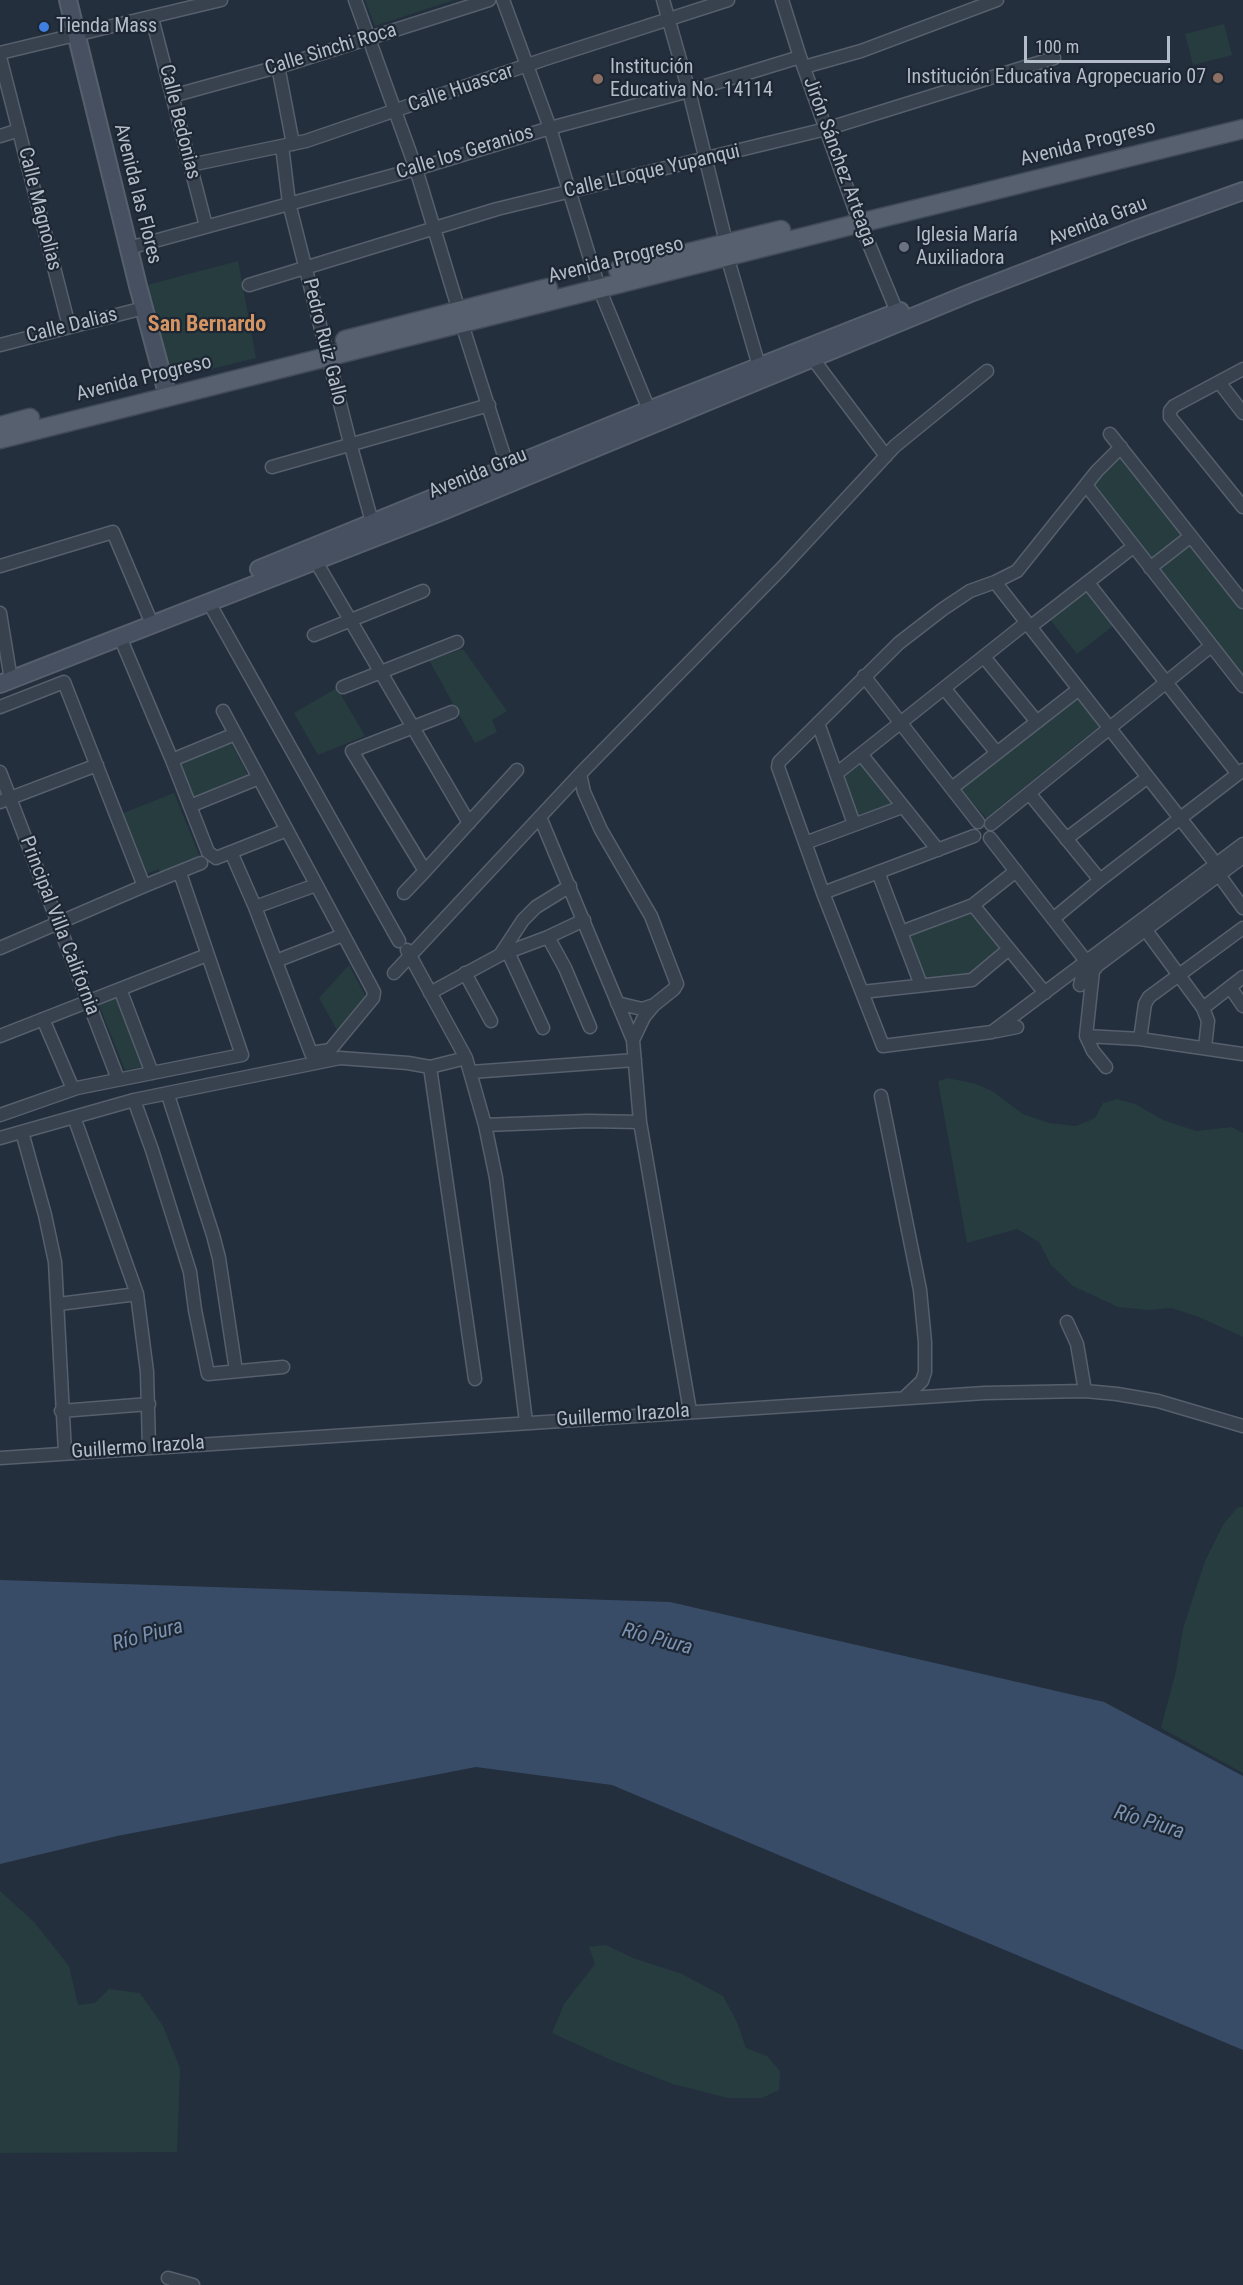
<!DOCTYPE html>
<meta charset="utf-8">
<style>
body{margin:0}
#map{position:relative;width:1243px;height:2285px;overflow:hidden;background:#242f3e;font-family:"Roboto Condensed",sans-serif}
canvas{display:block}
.scale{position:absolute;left:1024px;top:36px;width:146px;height:27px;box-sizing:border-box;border:3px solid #b4bcc9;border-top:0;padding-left:8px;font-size:18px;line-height:21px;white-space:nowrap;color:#b4bcc9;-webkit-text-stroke:4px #1d2633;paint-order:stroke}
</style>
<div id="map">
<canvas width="1243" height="2285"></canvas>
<div class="scale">100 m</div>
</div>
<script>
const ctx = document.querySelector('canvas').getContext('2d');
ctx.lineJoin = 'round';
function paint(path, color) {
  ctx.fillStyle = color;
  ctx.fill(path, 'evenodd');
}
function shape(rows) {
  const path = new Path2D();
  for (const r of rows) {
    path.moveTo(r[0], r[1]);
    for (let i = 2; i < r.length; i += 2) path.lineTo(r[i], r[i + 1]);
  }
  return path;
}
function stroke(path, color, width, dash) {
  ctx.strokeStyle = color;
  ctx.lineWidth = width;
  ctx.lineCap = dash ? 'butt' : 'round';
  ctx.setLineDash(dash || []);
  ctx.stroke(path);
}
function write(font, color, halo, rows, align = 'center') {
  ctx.font = font + ' "Roboto Condensed",sans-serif';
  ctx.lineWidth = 4.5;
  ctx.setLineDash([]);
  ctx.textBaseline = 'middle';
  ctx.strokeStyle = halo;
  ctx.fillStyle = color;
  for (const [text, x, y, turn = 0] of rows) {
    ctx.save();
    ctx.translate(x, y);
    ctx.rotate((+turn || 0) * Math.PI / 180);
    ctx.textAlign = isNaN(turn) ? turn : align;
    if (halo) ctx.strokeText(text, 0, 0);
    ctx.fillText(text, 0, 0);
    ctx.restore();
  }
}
const green = shape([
 [365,0,454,0,375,26],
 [1224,24,1232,55,1193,65,1185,34],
 [238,261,256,358,170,379,147,285],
 [1120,455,1243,611,1243,677,1090,484],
 [1085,589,1113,626,1077,654,1049,618],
 [463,649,507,711,492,720,497,732,475,743,429,660],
 [337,688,365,736,318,755,294,713],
 [1077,694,1101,725,986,818,960,788],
 [231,743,248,775,192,797,180,764],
 [859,759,896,804,857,820,839,775],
 [174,793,200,857,160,873,159,869,146,874,121,814],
 [970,909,1004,948,968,975,925,980,906,934],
 [349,965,367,999,337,1030,319,998],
 [119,997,144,1067,125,1070,99,1005],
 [948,1078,976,1084,992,1091,1023,1114,1049,1123,1076,1126,1095,1118,1103,1103,1117,1099,1135,1104,1163,1120,1196,1131,1232,1127,1243,1133,1243,1337,1199,1317,1171,1308,1148,1310,1118,1307,1073,1286,1051,1265,1039,1242,1017,1229,967,1243,938,1081],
 [1238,1507,1243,1507,1243,1773,1161,1728,1176,1671,1183,1629,1198,1582,1206,1559,1224,1523],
 [0,1891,34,1922,69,1966,78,2005,95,2003,109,1989,140,1993,163,2026,180,2068,177,2152,0,2153],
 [606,1945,633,1958,682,1974,723,1996,737,2022,746,2048,767,2056,780,2071,779,2090,762,2098,728,2098,673,2084,611,2060,552,2033,564,2004,595,1964,589,1947]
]);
const water = shape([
 [0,1580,670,1602,1104,1702,1243,1776,1243,2050,612,1785,476,1767,117,1836,0,1864]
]);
const street = shape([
 [355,0,416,169,459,311],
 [503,0,550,128,599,288,652,417],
 [663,0,689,91,726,242],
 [782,0,800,57,856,213,900,319],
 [152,18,206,226],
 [0,53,221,0],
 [0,57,69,326],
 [278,66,293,144],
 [804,67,861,51,997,0],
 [172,96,288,64,489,0],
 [0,136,19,130],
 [282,146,289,203,350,443,374,529],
 [190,165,306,141,545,59,728,0],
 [129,248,416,169,550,128,689,91,800,57],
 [727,256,761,373],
 [249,285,497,209,826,129,1054,58],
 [462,324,508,468],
 [0,345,144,308],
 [813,359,886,456],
 [1243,369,1174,406,1170,411,1170,417,1243,507],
 [1219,382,1243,413],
 [1110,434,1243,602],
 [1121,447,1097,471,1017,571,995,582,970,591,943,609,899,643,779,762,778,767,823,893,883,1046,992,1032,1243,844],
 [272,467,489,405],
 [1086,485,1243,686],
 [315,560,469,823],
 [0,566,113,532,152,624],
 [1150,568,1191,536],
 [995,582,1216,864],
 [1088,583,1238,774],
 [208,601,399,941],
 [0,613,11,680],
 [1030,627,1133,547],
 [314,635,423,591],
 [120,637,172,760,208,852,216,858,287,830],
 [984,657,1037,722],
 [864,676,978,822],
 [343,687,457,642],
 [944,688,997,753],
 [0,707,64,682,144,886,201,863],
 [223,711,374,992,373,998,330,1050,311,1053,255,907,231,852],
 [452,712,352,751,425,871,517,770],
 [818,723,854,824],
 [861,754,938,850],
 [172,760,235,734],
 [0,772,118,1079],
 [580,774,584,792,601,830,651,916,677,984,674,989,654,1005,644,1017,633,1040],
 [836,774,1026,623],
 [952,788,1079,689],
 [1029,793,1100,880],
 [0,802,97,765],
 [190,806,259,778],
 [540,817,633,1040,640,1122,690,1411],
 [991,824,1211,646],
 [990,838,1086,961,1080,985],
 [1066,839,1148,777],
 [805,843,902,807],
 [878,872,921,985],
 [1219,875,1243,908],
 [404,893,425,871],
 [823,893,974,836],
 [973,905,1045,993],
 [255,907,316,885],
 [1053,919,1100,880,1243,770],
 [1145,929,1203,1008],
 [901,932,973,905,1016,871],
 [548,937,565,968,590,1027],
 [0,948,144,886],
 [407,950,466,1058],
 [508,952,543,1028],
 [500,955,523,920,536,907,570,886],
 [276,961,343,935],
 [394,973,580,774,781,569,895,446,987,371],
 [465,973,491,1021],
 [1230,987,1243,1006],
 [120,989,152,1073],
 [862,992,972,980,1009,949],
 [430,993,500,955,548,937,584,920],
 [617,1003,642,1009,654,1005],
 [43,1019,73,1089],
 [997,1031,1017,1027],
 [0,1036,207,955],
 [1086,1036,1140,1039,1243,1054],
 [1140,1039,1145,1004,1149,997,1243,928],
 [1205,1047,1208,1021,1203,1008,1243,977],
 [1106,1067,1093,1051,1086,1036,1093,971,1098,965,1243,857],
 [471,1072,635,1060],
 [168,1095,213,1235,219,1258,236,1371],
 [881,1096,920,1290,925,1342,925,1372,922,1381,904,1398],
 [134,1100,152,1150,190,1272,195,1310,208,1374,283,1367],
 [0,1115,77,1088,242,1055,180,873],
 [74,1117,137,1294,147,1372,149,1448],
 [485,1125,588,1121,640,1122],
 [22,1132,45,1215,55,1262,65,1453],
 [0,1138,134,1100,340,1058,408,1063,430,1067],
 [59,1304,137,1294],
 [1067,1322,1077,1344,1085,1391],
 [475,1379,430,1067,466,1058,485,1125,496,1178,526,1422],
 [61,1411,149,1404],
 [0,1458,985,1393,1085,1391,1117,1394,1158,1401,1243,1426],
 [168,2278,193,2285]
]);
const secondary = shape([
 [68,0,138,286,168,397],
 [259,569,649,410,900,311],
 [0,684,438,513,968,294,1134,230,1243,191]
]);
const primary = shape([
 [618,270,781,230],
 [345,340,548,288],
 [0,426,30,418],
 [0,439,860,223,1243,129]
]);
const markers = [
 [44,27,6,"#3f7fe0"],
 [1218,78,6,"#8d6e63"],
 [598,79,6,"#8d6e63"],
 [904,247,6,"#6b7280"]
];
const poiNames = [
 ["Tienda Mass",56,27],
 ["Institución",610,68],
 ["Educativa No. 14114",610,91],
 ["Institución Educativa Agropecuario 07",1206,78,"right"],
 ["Iglesia María",916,236],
 ["Auxiliadora",916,259]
];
const streetNames = [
 ["Calle Sinchi Roca",331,50,-17],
 ["Calle Huascar",461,89,-19],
 ["Calle Bedonias",179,122,76],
 ["Avenida Progreso",1088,144,-14],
 ["Calle los Geranios",465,153,-17],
 ["Jirón Sánchez Arteaga",839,162,70],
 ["Calle LLoque Yupanqui",652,172,-13],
 ["Avenida las Flores",137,194,76],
 ["Calle Magnolias",39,209,76],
 ["Avenida Grau",1098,222,-21],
 ["Avenida Progreso",616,261,-14],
 ["Calle Dalias",72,326,-14],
 ["Pedro Ruiz Gallo",324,342,76],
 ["Avenida Progreso",144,379,-14],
 ["Avenida Grau",478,474,-22],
 ["Principal Villa California",59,926,69],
 ["Guillermo Irazola",623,1416,-4],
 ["Guillermo Irazola",138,1448,-4]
];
const waterNames = [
 ["Río Piura",148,1636,-15],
 ["Río Piura",657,1640,15],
 ["Río Piura",1149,1823,17]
];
const quarterNames = [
 ["San Bernardo",207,325]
];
paint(green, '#263c3f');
paint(water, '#394c67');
stroke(street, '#565f6c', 15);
stroke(secondary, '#565f6c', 20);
stroke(primary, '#414a57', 21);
stroke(street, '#38414e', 12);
stroke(secondary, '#465061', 16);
stroke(primary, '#56606e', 18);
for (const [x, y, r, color] of markers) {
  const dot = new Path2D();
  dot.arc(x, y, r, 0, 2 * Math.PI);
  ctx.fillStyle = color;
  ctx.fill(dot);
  stroke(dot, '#1d2633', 2);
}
write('20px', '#b4bcc9', '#1d2633', poiNames, 'left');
write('20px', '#b4bcc9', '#1d2633', streetNames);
write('italic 21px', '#7c92b1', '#1d2633', waterNames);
write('bold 22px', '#d59563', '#1d2633', quarterNames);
</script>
